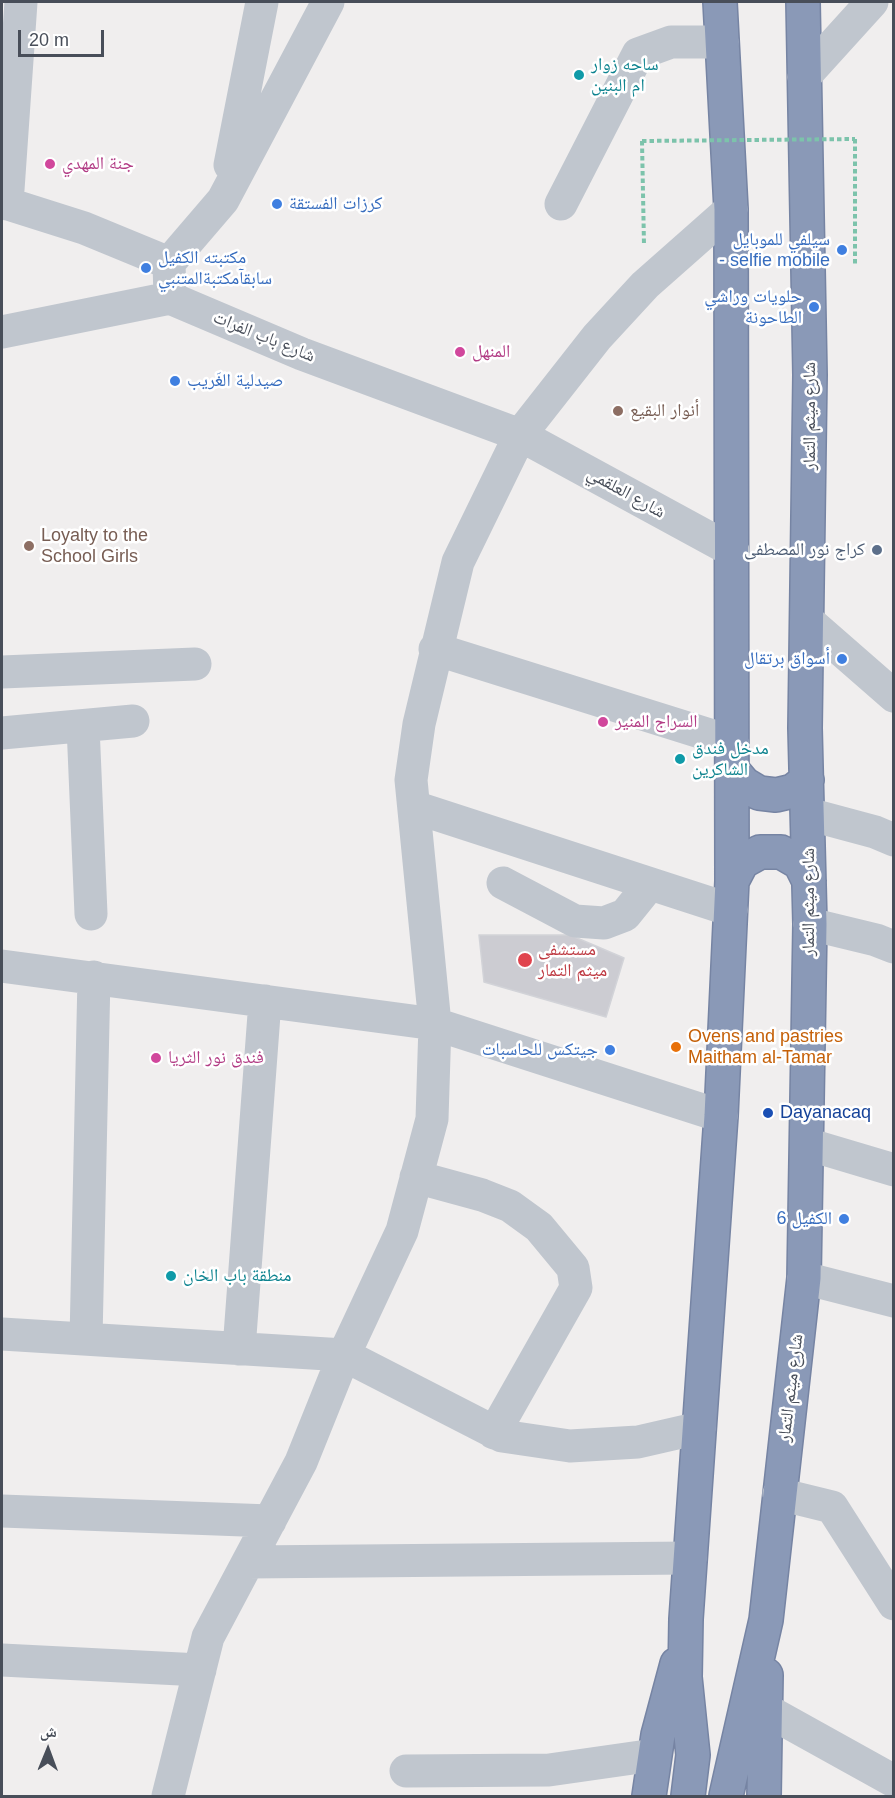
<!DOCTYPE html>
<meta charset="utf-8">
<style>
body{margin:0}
#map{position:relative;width:895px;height:1798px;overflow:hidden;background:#f0eeee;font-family:Helvetica,"Noto Naskh Arabic",sans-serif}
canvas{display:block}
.frame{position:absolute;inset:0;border:3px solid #484e59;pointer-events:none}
.north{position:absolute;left:18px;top:1720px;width:60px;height:60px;-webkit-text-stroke:4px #fff;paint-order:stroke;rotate:1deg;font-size:16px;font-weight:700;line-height:24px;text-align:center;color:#484e59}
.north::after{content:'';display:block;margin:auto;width:21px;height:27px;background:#484e59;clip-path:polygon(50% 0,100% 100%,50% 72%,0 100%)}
.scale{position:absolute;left:18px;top:30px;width:86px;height:27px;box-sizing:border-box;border:3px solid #484e59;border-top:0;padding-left:8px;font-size:18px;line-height:21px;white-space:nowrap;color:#484e59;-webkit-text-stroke:4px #fff;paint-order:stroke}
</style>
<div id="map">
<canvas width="895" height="1798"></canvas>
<div class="frame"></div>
<div class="north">ش</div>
<div class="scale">20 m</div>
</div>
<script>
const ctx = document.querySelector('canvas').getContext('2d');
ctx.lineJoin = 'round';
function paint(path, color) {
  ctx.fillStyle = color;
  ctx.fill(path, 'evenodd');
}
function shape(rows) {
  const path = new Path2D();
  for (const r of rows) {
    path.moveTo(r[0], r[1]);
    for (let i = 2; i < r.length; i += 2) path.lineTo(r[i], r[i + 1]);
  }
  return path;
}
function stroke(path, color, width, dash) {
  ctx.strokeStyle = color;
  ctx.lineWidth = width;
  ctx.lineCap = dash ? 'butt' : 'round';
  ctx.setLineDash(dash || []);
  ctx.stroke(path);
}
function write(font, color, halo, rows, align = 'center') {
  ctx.font = font + ' Helvetica,"Noto Naskh Arabic",sans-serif';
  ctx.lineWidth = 5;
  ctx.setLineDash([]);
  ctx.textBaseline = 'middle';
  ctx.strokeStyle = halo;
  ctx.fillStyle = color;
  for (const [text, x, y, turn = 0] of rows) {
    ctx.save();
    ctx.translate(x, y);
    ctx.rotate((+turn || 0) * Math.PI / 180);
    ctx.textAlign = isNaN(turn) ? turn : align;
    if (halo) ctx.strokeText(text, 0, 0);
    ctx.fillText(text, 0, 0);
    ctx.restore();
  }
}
const building = shape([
 [479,935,570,935,624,958,606,1017,484,982,479,935]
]);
const path = shape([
 [855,139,855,265],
 [642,141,644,245]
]);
const minor = shape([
 [804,77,872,2],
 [230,165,262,2],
 [2,202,84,228,169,263],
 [7,204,21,2],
 [561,204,638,54,671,42,722,42],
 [170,298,169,263,223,200,328,2],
 [2,332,170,298,302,354,520,435,733,551],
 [808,621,894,696],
 [435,649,732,742],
 [2,672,195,664],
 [83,726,91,914],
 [2,733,133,721],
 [414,807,731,910],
 [808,814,875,832,894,840],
 [503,883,575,921,604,923,625,915,650,884],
 [810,924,876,940,894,947],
 [2,966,435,1024,721,1116],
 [807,1144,894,1170],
 [416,1177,482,1195,510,1206,539,1227,573,1268,576,1288,494,1433],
 [804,1278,894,1301],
 [2,1334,344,1355,502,1436,570,1446,638,1442,699,1428],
 [86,1339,94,977],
 [239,1349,265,1001],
 [779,1494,832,1507,894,1604],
 [2,1511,270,1521],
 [248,1562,690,1558],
 [2,1660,200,1670],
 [766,1710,894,1781],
 [406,1771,549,1770,654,1755],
 [168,1796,208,1637,301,1462,344,1355,402,1231,432,1119,435,1024,411,780,419,724,458,562,520,435,597,337,645,285,731,209]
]);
const highway = shape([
 [733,771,744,784,759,793,776,795,793,791,807,780],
 [732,881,742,862,760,852,781,852,800,863,809,881],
 [649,1796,658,1735,677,1664],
 [688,1796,693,1755,685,1677,686,1619,721,1116,732,881,731,209,720,2],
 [726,1796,766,1620,804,1278,810,924,805,728,810,375,803,2],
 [764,1796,766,1675]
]);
const pathBridge = shape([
 [642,141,855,139]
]);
const markers = [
 [579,75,6,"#0f9aa8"],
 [50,164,6,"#d1479c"],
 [277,204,6,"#3f7fe0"],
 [842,250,6,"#3f7fe0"],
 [146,268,6,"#3f7fe0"],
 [814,307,6,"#3f7fe0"],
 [460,352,6,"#d1479c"],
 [175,381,6,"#3f7fe0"],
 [618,411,6,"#8d6e63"],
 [29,546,6,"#8d6e63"],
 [877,550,6,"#5c6f8a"],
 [842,659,6,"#3f7fe0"],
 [603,722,6,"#d1479c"],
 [680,759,6,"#0f9aa8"],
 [525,960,8,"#e0444e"],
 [676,1047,6,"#e8710a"],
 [610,1050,6,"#3f7fe0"],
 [156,1058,6,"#d1479c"],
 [768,1113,6,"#1a4fb4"],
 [844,1219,6,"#3f7fe0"],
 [171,1276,6,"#0f9aa8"]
];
const cultureNames = [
 ["ساحه زوار",591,65],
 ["ام البنين",591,86],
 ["مدخل فندق",692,749],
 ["الشاكرين",692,770],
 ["منطقة باب الخان",183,1276]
];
const hotelNames = [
 ["جنة المهدي",62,164],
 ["المنهل",472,352],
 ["السراج المنير",615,722],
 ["فندق نور الثريا",168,1058]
];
const shopNames = [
 ["كرزات الفستقة",289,204,"left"],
 ["سيلفي للموبايل",830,240],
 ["- selfie mobile",830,261],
 ["مكتبته الكفيل",158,258,"left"],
 ["سابقآمكتبةالمتنبي",158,279,"left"],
 ["حلويات وراشي",802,297],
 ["الطاحونة",802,318],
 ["صيدلية الغَريب",187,381,"left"],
 ["أسواق برتقال",830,659],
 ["جيتكس للحاسبات",598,1050],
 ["الكفيل 6",832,1219]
];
const streetNames = [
 ["شارع باب الفرات",264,337,22],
 ["شارع ميثم التمار",810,416,-90],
 ["شارع العلقمي",626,493,29],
 ["شارع ميثم التمار",809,902,-90],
 ["شارع ميثم التمار",791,1388,-83]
];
const educationNames = [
 ["أنوار البقيع",630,411],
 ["Loyalty to the",41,536],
 ["School Girls",41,557]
];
const serviceNames = [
 ["كراج نور المصطفى",865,550]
];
const healthNames = [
 ["مستشفى",538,950],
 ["ميثم التمار",538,971]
];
const foodNames = [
 ["Ovens and pastries",688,1037],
 ["Maitham al-Tamar",688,1058]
];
const transitNames = [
 ["Dayanacaq",780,1113]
];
paint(building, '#ccccd2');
stroke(building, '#d2d3d8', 1.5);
stroke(highway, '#7684a3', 36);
stroke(path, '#7cc3ab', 4, [4.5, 3]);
stroke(minor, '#c0c6ce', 33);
stroke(highway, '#8a99b7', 33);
stroke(pathBridge, '#7cc3ab', 4, [4.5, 3]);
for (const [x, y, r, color] of markers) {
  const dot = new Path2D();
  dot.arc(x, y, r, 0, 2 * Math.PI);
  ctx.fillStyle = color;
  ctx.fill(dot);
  stroke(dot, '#fff', 2);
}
write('18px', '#0d838f', '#fff', cultureNames, 'left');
write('18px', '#b23c85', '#fff', hotelNames, 'left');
write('18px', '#366cbe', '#fff', shopNames, 'right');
write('18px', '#484e59', '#fff', streetNames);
write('18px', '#785e54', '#fff', educationNames, 'left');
write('18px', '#4e5e75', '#fff', serviceNames, 'right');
write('18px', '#be3a42', '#fff', healthNames, 'left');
write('18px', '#c56008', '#fff', foodNames, 'left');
write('18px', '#164399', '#fff', transitNames, 'left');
</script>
